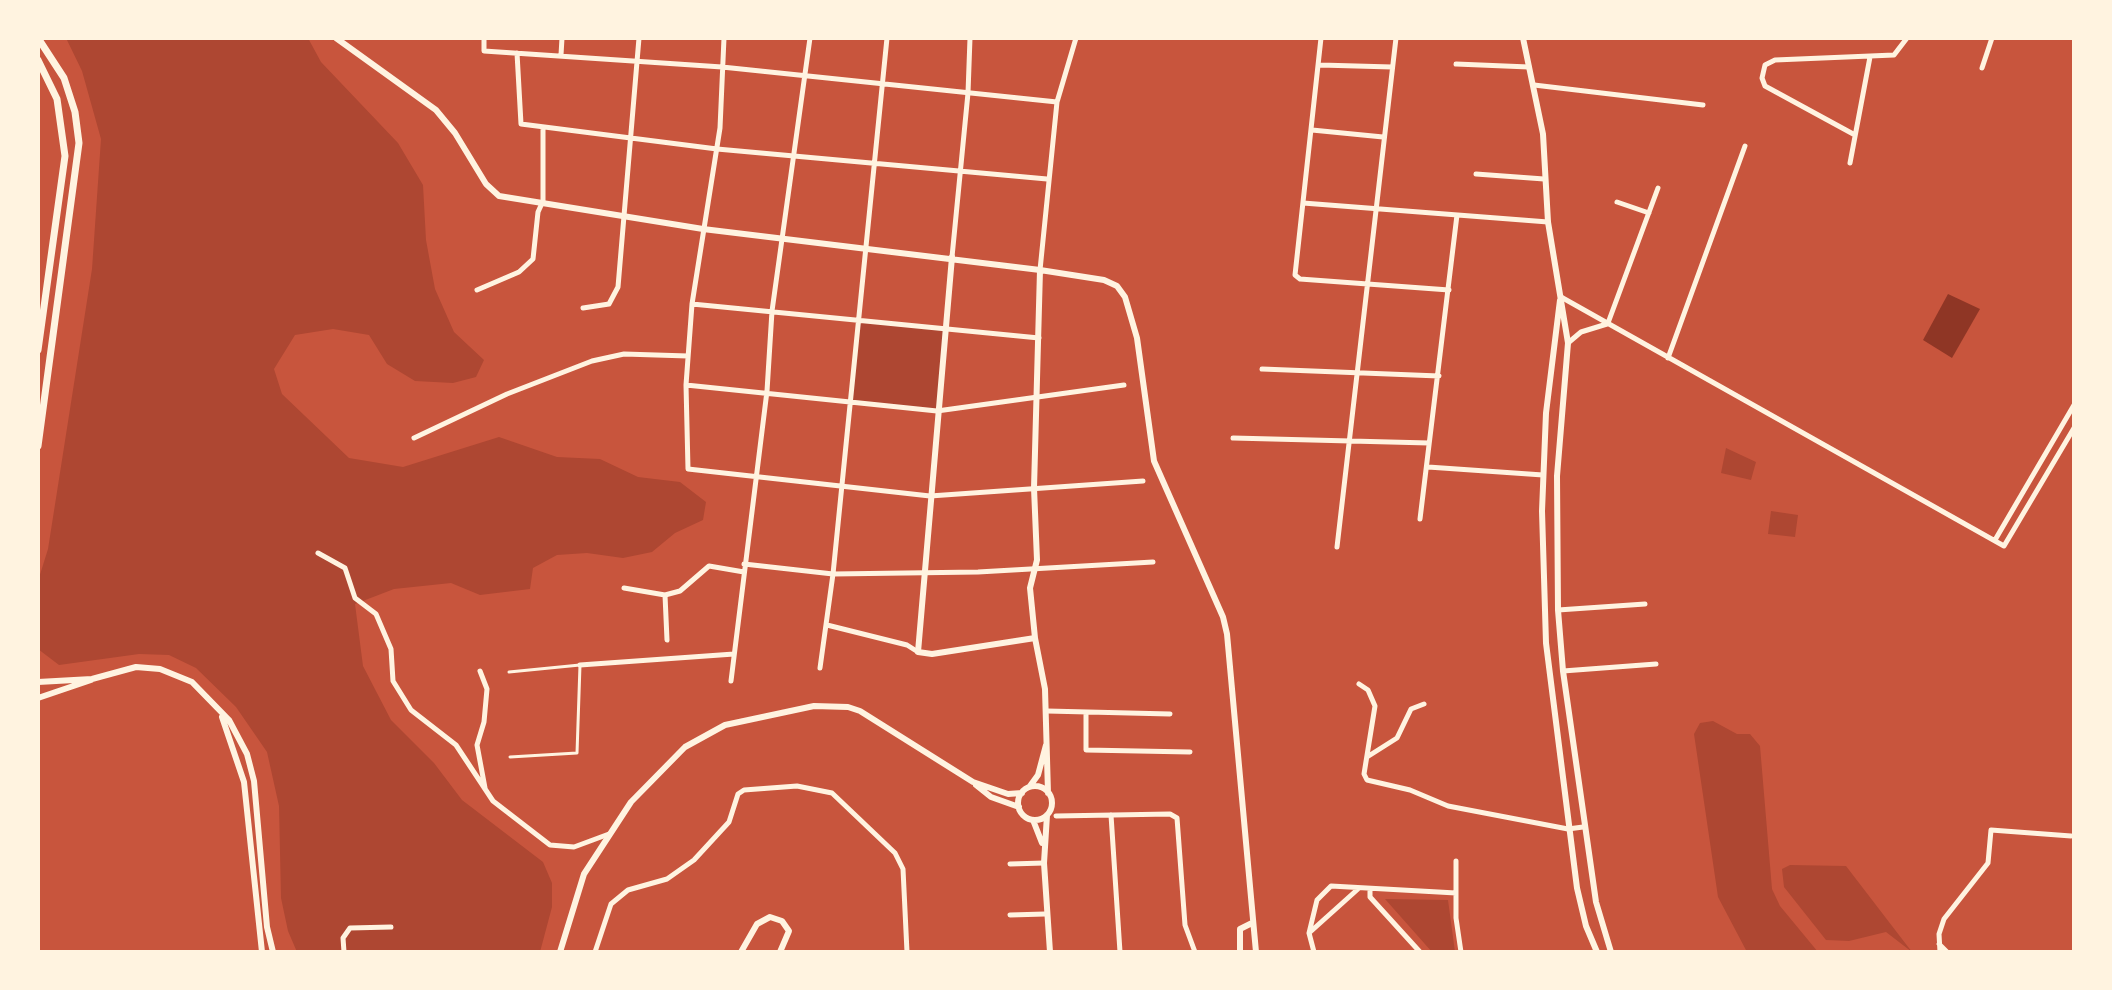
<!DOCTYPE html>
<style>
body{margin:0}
#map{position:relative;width:2112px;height:990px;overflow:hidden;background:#c8553d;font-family:Commissioner,sans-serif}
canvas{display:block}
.frame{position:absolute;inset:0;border:40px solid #fff3e0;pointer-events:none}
</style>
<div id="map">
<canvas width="2112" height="990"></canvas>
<div class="frame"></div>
</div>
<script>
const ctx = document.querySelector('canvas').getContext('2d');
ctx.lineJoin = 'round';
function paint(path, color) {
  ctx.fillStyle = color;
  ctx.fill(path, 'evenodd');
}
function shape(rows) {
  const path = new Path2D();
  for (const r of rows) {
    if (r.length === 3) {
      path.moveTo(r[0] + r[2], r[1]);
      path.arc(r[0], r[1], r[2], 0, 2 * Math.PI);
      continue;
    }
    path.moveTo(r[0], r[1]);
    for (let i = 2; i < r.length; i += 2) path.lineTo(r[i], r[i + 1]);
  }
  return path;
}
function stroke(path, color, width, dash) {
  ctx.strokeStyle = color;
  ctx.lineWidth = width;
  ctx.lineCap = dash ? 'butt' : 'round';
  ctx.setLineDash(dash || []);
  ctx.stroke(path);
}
const green = shape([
 [66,38,308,38,321,62,398,143,423,185,426,240,435,289,454,332,484,360,476,377,453,383,415,381,387,364,369,335,333,329,295,335,274,369,282,394,349,458,403,467,499,437,557,457,600,459,638,477,680,482,706,502,703,520,675,533,652,552,623,558,587,553,557,555,533,568,530,589,480,595,451,583,394,589,355,604,363,666,391,720,434,763,462,800,543,862,552,883,552,907,540,952,297,952,288,931,281,898,279,806,267,752,236,707,196,668,169,655,139,654,59,665,38,649,38,581,48,549,92,269,101,139,82,71],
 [858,321,945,331,937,411,850,401],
 [1726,448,1756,462,1751,480,1721,473],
 [1771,511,1798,515,1795,537,1768,534],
 [1713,721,1737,734,1750,734,1760,746,1772,889,1780,906,1818,952,1747,952,1718,897,1694,734,1700,723],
 [1790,865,1846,866,1912,952,1886,932,1849,941,1826,940,1784,887,1782,869],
 [1385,899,1448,900,1455,952,1432,952]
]);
const water = shape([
 [1948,294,1980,309,1952,358,1923,340]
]);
const pedestrian = shape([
 [509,672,580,665,577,753,510,757]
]);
const minor = shape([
 [484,38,484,51,722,67,1057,102],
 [724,38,720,128,692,304,686,385,688,469,930,496,1143,481],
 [1321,38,1295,275,1300,279,1449,290],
 [517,53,521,124,717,149,1047,179],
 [561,55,562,38],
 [1456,64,1529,67],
 [1320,65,1392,67],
 [1982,68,1992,38],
 [1534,85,1703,105],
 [1312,130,1383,137],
 [1855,135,1765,86,1762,78,1765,65,1775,60,1894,55,1907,38],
 [1850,163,1870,57],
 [1476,174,1544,179],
 [1617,202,1649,213],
 [1303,203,1548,222],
 [952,257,968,93,970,38],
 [1040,270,1057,102,1076,38],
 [477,290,519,272,533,259,538,212,543,201,543,127],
 [1561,297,2004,546,2074,428],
 [692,304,1039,338],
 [583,308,609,304,618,287,639,38],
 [1608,323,1658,188],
 [1568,343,1581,332,1607,324],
 [1668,358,1745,146],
 [1262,369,1439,376],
 [686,385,937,411,1124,385],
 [414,438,507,394,592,361,624,354,688,356],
 [1233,438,1429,443],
 [1428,467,1543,475],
 [1420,519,1457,215],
 [1995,540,2074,405],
 [1337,547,1396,38],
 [318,553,345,568,355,598,376,614,391,649,393,681,411,710,456,745,493,801,550,845,574,847,609,834],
 [744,564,833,574,978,572,1153,562],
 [624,588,665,595,680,591,709,566,744,572],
 [665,595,667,640],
 [1558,610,1645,604],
 [827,625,907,645,918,652],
 [580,665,734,654],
 [820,668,833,574,887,38],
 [480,671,487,689,484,722,477,745,485,788],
 [1563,671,1656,664],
 [731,681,767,391,772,311,810,38],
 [1359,684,1368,690,1375,706,1364,774,1367,780,1410,790,1448,806,1568,829,1583,827],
 [1047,711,1170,714],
 [1086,712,1086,750,1190,752],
 [1367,757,1397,738,1411,709,1424,704],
 [1111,815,1120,952],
 [1056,816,1170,814,1177,818,1185,925,1195,952],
 [1456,861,1456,918,1461,952],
 [1010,864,1044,863],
 [1370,891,1370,897,1420,952],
 [1010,915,1045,914],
 [1309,933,1358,889],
 [1939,944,1947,952],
 [344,952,343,938,350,928,391,927],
 [595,952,611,904,628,890,667,879,694,860,729,822,738,794,744,790,797,786,832,793,895,853,903,869,907,952],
 [1314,952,1309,933,1317,900,1331,886,1456,893],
 [1940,952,1939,934,1944,919,1988,863,1991,830,2071,836]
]);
const tertiary = shape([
 [336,38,436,110,455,133,486,184,499,196,703,229,1040,270,1104,280,1117,286,1125,297,1137,338,1154,461,1223,617,1227,634,1256,952],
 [952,257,918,652,932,654,1035,638],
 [1040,270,1034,488,1037,560,1030,588,1035,638,1045,689,1048,793],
 [38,682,92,679,136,667,160,669,192,682,229,720,247,754,254,781,267,927,273,952],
 [38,698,91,680],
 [222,717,244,782,262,952],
 [976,785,991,797,1019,807],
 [1030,786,1038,775,1046,745],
 [1035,803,17],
 [1047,815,1044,863,1050,952],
 [1033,820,1042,843],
 [560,952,584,874,631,802,685,747,725,725,814,706,848,707,860,711,973,782,1008,794,1022,793],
 [741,952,757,924,770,917,782,921,789,931,780,952],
 [1240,952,1240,929,1252,923]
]);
const secondary = shape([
 [1523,38,1543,134,1548,222,1568,343,1557,476,1558,610,1563,671,1596,902,1611,952],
 [1560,300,1546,413,1542,511,1546,643,1577,888,1586,926,1597,952]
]);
const primary = shape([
 [38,60,57,99,65,156,38,350],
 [38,446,79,143,75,112,64,78,38,38]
]);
paint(green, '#ae4732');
paint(water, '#8f3625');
stroke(pedestrian, '#fff3e0', 3);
stroke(minor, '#fff3e0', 5);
stroke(tertiary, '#fff3e0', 6);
stroke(secondary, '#fff3e0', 6);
stroke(primary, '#fff3e0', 7);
</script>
